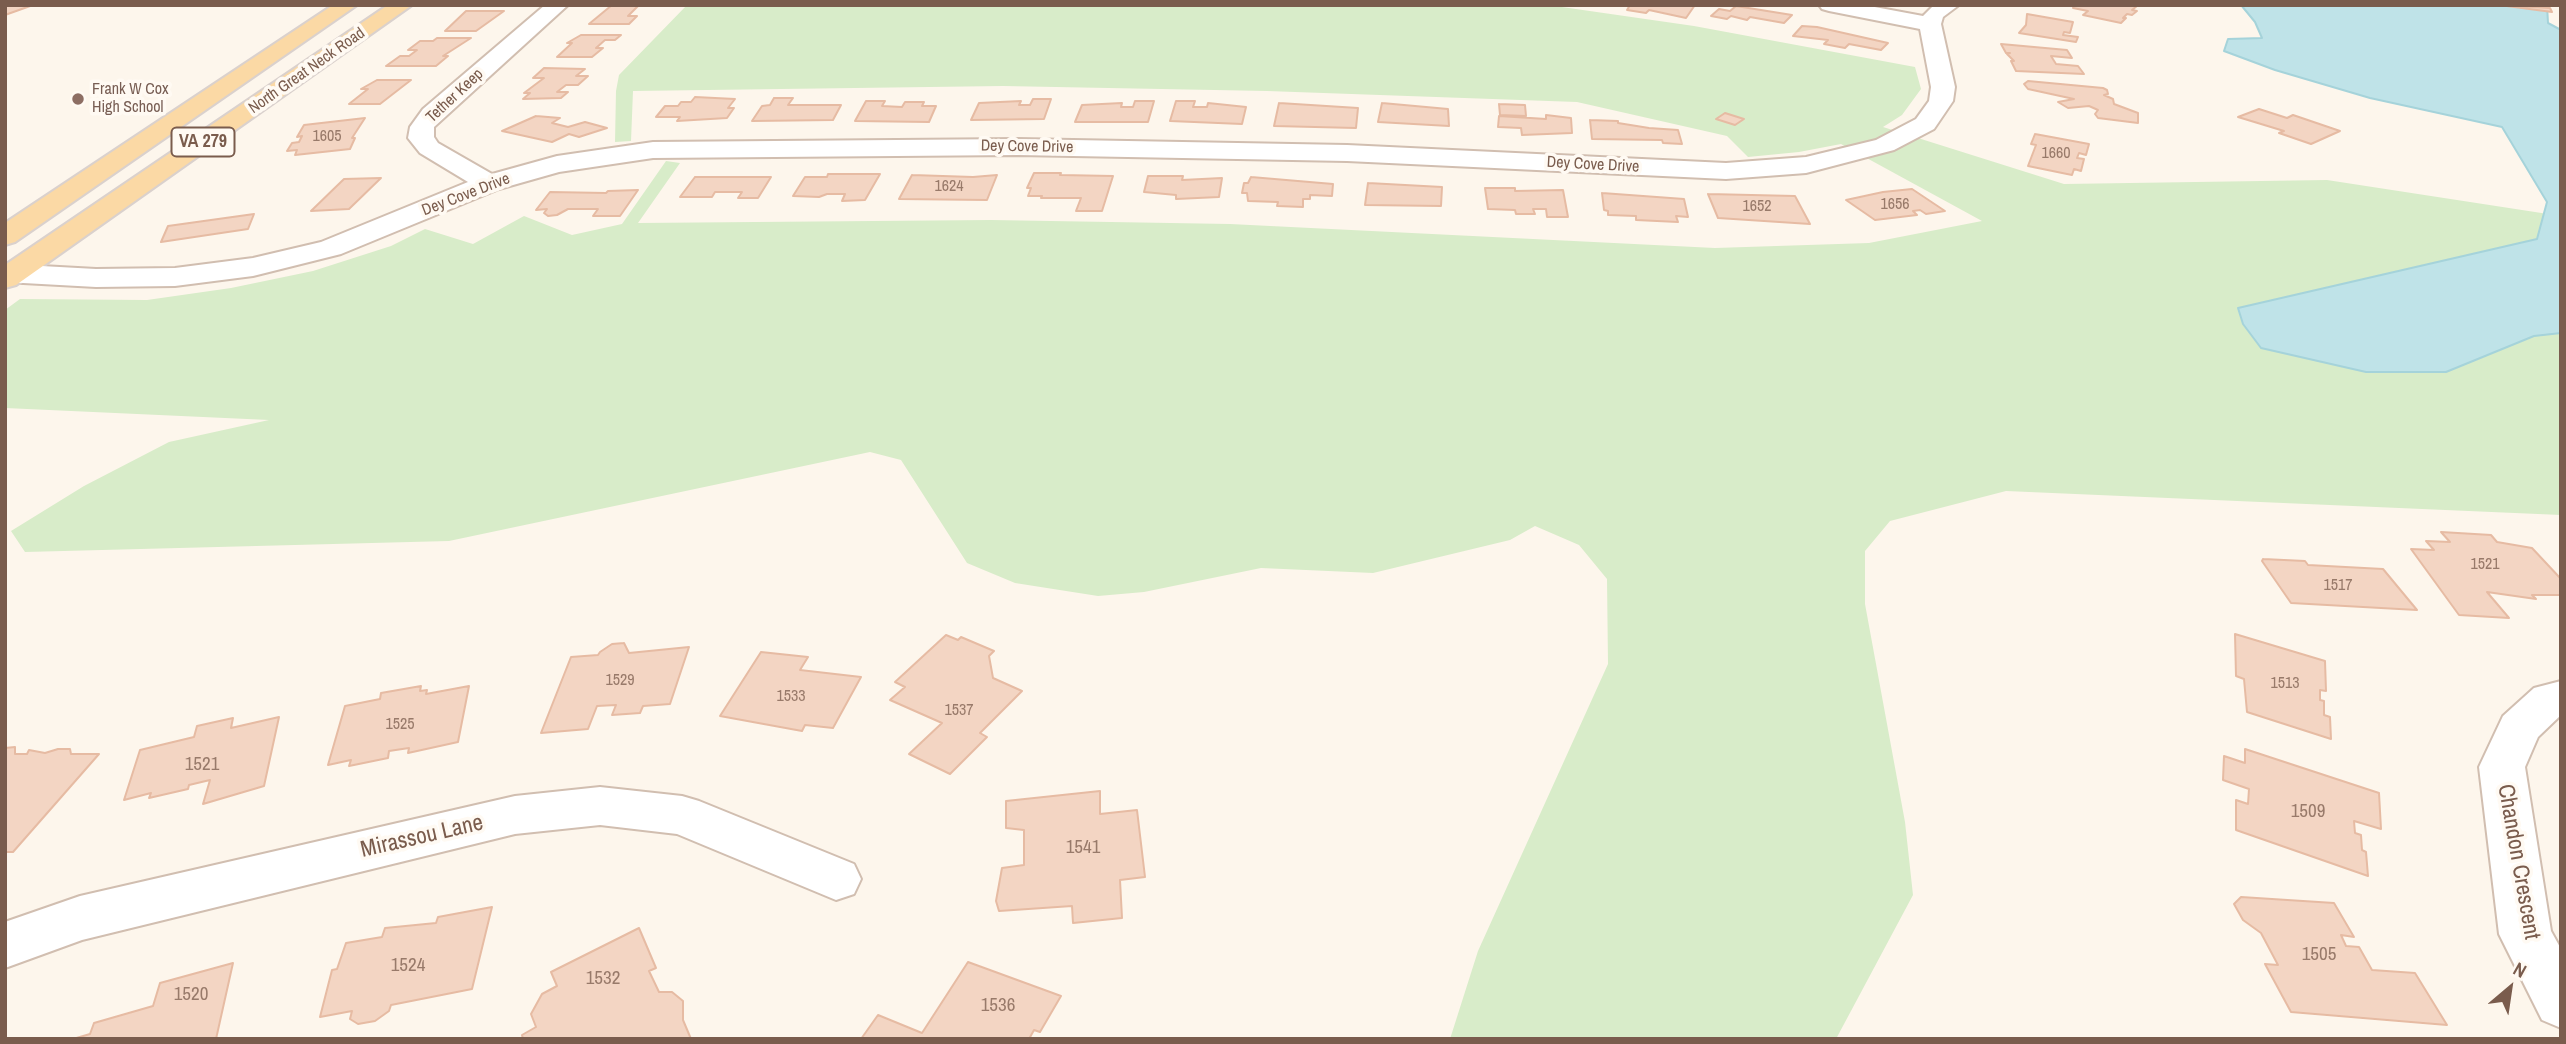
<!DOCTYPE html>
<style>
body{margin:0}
#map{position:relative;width:2566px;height:1044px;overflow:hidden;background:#fdf6ec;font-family:"Archivo Narrow",sans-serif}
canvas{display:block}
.frame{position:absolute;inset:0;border:7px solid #7a5c4d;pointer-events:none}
.north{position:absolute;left:2475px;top:953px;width:70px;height:70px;-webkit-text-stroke:5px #fffaf3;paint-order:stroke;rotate:29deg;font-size:19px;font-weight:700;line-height:28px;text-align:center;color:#7a5c4d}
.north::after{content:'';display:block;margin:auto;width:24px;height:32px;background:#7a5c4d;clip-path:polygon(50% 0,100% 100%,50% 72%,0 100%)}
</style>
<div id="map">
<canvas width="2566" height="1044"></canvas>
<div class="frame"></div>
<div class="north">N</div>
</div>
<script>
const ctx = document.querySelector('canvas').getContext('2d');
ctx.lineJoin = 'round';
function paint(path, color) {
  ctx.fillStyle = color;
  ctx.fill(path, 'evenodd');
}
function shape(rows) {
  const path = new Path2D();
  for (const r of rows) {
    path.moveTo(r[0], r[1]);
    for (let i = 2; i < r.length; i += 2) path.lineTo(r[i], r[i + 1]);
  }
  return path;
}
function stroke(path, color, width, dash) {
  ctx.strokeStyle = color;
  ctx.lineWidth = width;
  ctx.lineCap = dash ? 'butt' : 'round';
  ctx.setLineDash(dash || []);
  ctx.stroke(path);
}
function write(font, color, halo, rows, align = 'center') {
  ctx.font = font + ' "Archivo Narrow",sans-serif';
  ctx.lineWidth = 7;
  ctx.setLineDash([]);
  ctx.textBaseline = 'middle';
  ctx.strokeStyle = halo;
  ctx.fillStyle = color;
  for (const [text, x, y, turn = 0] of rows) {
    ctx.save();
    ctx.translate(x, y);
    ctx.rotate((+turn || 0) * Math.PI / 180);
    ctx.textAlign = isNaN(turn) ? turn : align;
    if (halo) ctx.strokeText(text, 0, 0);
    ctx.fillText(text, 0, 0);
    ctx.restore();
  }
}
const green = shape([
 [687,5,1548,5,1694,26,1915,67,1921,89,1902,115,1883,127,2064,184,2327,180,2561,216,2561,515,2006,491,1890,521,1865,551,1865,604,1905,822,1913,895,1836,1039,1450,1039,1478,951,1608,664,1607,579,1579,545,1535,526,1510,540,1373,573,1261,568,1144,592,1098,596,1015,583,967,563,901,460,870,452,449,541,25,552,11,531,84,486,169,442,269,420,5,408,5,310,20,299,147,300,231,288,313,271,391,246,425,229,473,244,524,216,572,235,622,224,666,161,680,163,638,223,991,220,1230,224,1715,248,1869,243,1982,221,1841,144,1799,152,1748,157,1727,136,1577,102,1267,91,1003,86,633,91,631,141,615,142,616,91,619,75]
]);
const water = shape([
 [2241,5,2547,5,2548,23,2561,30,2561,333,2534,336,2446,372,2366,372,2261,348,2243,324,2238,308,2537,239,2547,202,2502,127,2370,98,2275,70,2224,51,2228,39,2262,38,2255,22,2241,5]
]);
const building = shape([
 [5,5,33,5,5,15,5,5],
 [612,5,639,5,628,16,637,16,629,24,589,24,612,5],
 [1630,5,1695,5,1686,18,1649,10,1646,13,1627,10,1630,5],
 [2074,5,2136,5,2137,6,2132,10,2137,11,2132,15,2127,14,2123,18,2126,18,2121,23,2083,15,2088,11,2073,8,2074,5],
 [2499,5,2550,8,2552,12,2499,5],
 [1736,6,1792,15,1784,23,1750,17,1747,20,1731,16,1727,19,1711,16,1719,9,1730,11,1736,6],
 [466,11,504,11,476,31,445,31,466,11],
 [2027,14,2073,22,2070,33,2064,32,2063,35,2078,37,2076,42,2019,33,2026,25,2027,14],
 [1802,26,1817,27,1888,43,1881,50,1849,44,1845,48,1824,44,1828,40,1793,36,1802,26],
 [581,35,621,35,615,40,605,40,596,48,603,48,592,57,557,57,572,43,567,43,581,35],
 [437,38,471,38,443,56,448,56,436,66,386,66,400,56,409,56,417,50,408,50,420,41,433,41,437,38],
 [2001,44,2067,50,2072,58,2051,56,2056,64,2078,66,2084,74,2016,71,2011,61,2014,61,2007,54,2010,53,2006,53,2001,44],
 [544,68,585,69,576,76,588,76,578,85,566,85,557,92,568,92,561,98,523,99,530,93,524,93,544,78,533,78,544,68],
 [377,80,411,80,380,104,349,104,368,89,361,89,377,80],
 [2028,81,2103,88,2107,90,2108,94,2104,95,2113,99,2114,104,2138,113,2138,123,2098,118,2095,114,2098,110,2089,106,2068,108,2058,102,2074,99,2028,89,2024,84,2028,81],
 [695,97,735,99,728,108,734,108,727,118,677,121,680,117,656,117,665,106,678,106,681,102,691,102,695,97],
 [774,98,793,98,788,105,841,105,833,120,752,121,762,106,770,105,774,98],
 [1033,99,1051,99,1044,119,971,120,979,103,1021,101,1019,105,1030,105,1033,99],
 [866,101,885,101,882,106,902,107,905,102,924,102,922,106,936,106,929,122,855,121,866,101],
 [1135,101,1154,101,1148,122,1075,122,1082,105,1122,103,1121,107,1133,107,1135,101],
 [1176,101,1195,101,1193,107,1207,107,1208,103,1246,107,1242,124,1170,121,1176,101],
 [1279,103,1358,108,1356,128,1274,126,1279,103],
 [1382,103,1448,109,1449,126,1378,122,1382,103],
 [1499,104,1525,105,1526,116,1500,115,1499,104],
 [2259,109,2287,118,2293,115,2340,131,2311,144,2279,133,2284,131,2238,117,2259,109],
 [1725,113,1744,119,1735,125,1716,119,1725,113],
 [1546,115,1571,118,1572,133,1522,135,1521,128,1498,127,1499,116,1546,119,1546,115],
 [536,116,560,118,552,123,568,127,585,122,607,128,579,137,569,134,552,142,502,131,536,116],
 [365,118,352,138,355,138,350,149,295,155,297,150,287,151,292,143,299,142,302,136,297,137,304,125,365,118],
 [1590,120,1618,121,1618,123,1649,128,1678,130,1682,144,1663,143,1662,140,1592,139,1590,120],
 [2035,134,2089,144,2086,155,2079,153,2077,158,2084,159,2081,171,2074,169,2072,175,2028,166,2036,145,2031,144,2035,134],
 [1034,173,1061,173,1060,175,1113,176,1102,211,1076,211,1081,198,1041,198,1042,196,1028,196,1031,188,1027,188,1034,173],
 [828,174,880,174,865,200,842,201,845,194,827,194,819,197,793,196,805,177,827,177,828,174],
 [912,175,973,177,997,175,987,200,899,199,912,175],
 [1148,176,1183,176,1182,180,1222,178,1219,197,1176,199,1176,195,1144,192,1148,176],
 [695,177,771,177,758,198,738,198,742,192,715,192,712,197,680,197,695,177],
 [1251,177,1333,184,1332,196,1310,195,1310,199,1303,199,1303,207,1277,206,1278,202,1248,201,1247,193,1242,193,1244,183,1248,183,1251,177],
 [381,178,349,209,311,211,344,179,381,178],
 [1368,183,1442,187,1441,206,1365,205,1368,183],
 [1485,188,1515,188,1515,191,1563,190,1568,217,1547,217,1546,209,1533,209,1535,214,1516,214,1515,210,1488,209,1485,188],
 [1912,189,1945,211,1926,214,1920,210,1913,211,1917,215,1875,220,1846,200,1883,192,1912,189],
 [638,190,620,216,593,216,598,209,568,209,557,215,548,216,544,213,547,209,536,210,550,192,606,193,608,191,638,190],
 [1602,193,1684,199,1688,217,1676,216,1678,222,1636,220,1636,216,1608,215,1608,211,1604,210,1602,193],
 [1708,194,1795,196,1810,224,1718,218,1708,194],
 [254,214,248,229,161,242,168,226,254,214],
 [2441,532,2491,535,2497,542,2532,548,2561,579,2561,595,2532,595,2536,599,2487,592,2509,618,2459,615,2411,549,2434,550,2426,541,2450,542,2441,532],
 [2263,559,2305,561,2308,565,2383,569,2417,610,2291,603,2262,561,2263,559],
 [2235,634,2325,661,2326,691,2320,690,2320,700,2324,701,2324,715,2330,717,2331,739,2247,712,2244,679,2236,676,2235,634],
 [946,635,958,640,961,637,994,651,989,656,993,678,1022,691,980,733,987,737,950,774,909,754,942,723,890,700,905,687,895,682,946,635],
 [624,643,629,653,689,647,670,704,643,706,640,713,612,715,616,705,597,706,588,729,541,733,571,657,598,655,600,652,612,644,624,643],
 [761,652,808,657,800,670,861,677,833,728,805,725,802,731,720,716,761,652],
 [421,686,420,691,427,690,426,694,469,686,458,742,408,753,409,748,389,751,388,758,349,766,351,760,328,765,345,706,380,699,381,693,421,686],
 [279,717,264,786,203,804,210,780,189,785,188,789,149,798,151,793,124,800,140,750,194,737,197,726,233,718,231,728,279,717],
 [15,747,15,754,27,754,29,750,45,753,58,749,70,749,71,754,99,754,13,852,5,852,5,748,15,747],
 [2245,749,2379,793,2381,829,2354,821,2355,833,2361,835,2362,850,2366,852,2368,876,2236,830,2236,800,2248,804,2249,789,2223,780,2224,756,2245,763,2245,749],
 [1100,791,1100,814,1137,810,1145,877,1120,880,1122,918,1073,923,1072,906,999,911,996,901,1002,868,1024,865,1024,830,1006,828,1006,801,1100,791],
 [2241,897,2334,903,2354,937,2341,935,2346,946,2359,947,2372,970,2415,973,2447,1025,2291,1012,2265,964,2278,965,2261,933,2243,920,2234,904,2241,897],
 [492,907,472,989,391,1005,389,1011,375,1021,358,1024,350,1019,352,1011,320,1017,332,970,337,969,346,943,382,937,385,928,436,923,438,917,492,907],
 [639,928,656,968,649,971,659,992,672,992,683,1001,683,1020,691,1039,523,1039,522,1035,536,1027,531,1014,542,994,557,986,551,972,639,928],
 [968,962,1061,996,1040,1032,1034,1030,1029,1039,861,1039,878,1015,922,1033,968,962],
 [233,963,216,1039,73,1039,90,1034,94,1023,153,1006,160,983,233,963]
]);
const street = shape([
 [545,5,568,5,434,127,434,137,438,143,492,174,557,156,653,142,1018,139,1347,145,1726,163,1806,157,1876,140,1916,119,1929,101,1931,87,1920,29,1829,11,1822,9,1819,5,1864,5,1923,16,1934,5,1959,5,1943,17,1941,24,1955,87,1953,101,1934,129,1894,150,1806,173,1726,179,1347,161,1018,155,653,158,559,172,499,189,341,254,253,276,175,286,96,287,5,282,5,264,96,269,175,268,253,258,321,242,468,182,420,153,408,138,410,127,423,109,545,5],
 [2561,681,2561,715,2538,737,2525,767,2551,931,2561,949,2561,1028,2542,1020,2499,934,2479,767,2503,716,2534,688,2561,681],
 [600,787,682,796,699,801,854,864,861,879,854,894,836,900,677,834,600,825,515,834,82,940,5,968,5,922,80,896,515,796,600,787]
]);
const primary = shape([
 [333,5,357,5,15,242,5,245,5,223,333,5],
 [388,5,412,5,16,285,5,288,5,265,388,5]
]);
const markers = [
 [78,99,7,"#8d6e63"]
];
const farStreetnames = [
 ["North Great Neck Road",307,71,-35],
 ["Tether Keep",455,96,-43],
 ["Dey Cove Drive",1027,147,1],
 ["Dey Cove Drive",1593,165,3],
 ["Dey Cove Drive",466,195,-21]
];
const farEducationnames = [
 ["Frank W Cox",92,90],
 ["High School",92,108]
];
const numberNames = [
 ["1605",327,137],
 ["1660",2056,154],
 ["1624",949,187],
 ["1656",1895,205],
 ["1652",1757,207],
 ["1521",2485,565],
 ["1517",2338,586],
 ["1529",620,681],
 ["1513",2285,684],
 ["1533",791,697],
 ["1537",959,711],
 ["1525",400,725]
];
const shields = [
 [203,142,63]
];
const shieldNames = [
 ["VA 279",203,142]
];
const nearNumbernames = [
 ["1521",202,765],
 ["1509",2308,812],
 ["1541",1083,848],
 ["1505",2319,955],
 ["1524",408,966],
 ["1532",603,979],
 ["1520",191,995],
 ["1536",998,1006]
];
const nearStreetnames = [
 ["Mirassou Lane",422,837,-13],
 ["Chandon Crescent",2518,862,80]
];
paint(green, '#d8ecc9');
paint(water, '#bfe3e8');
stroke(water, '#a5d3da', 2);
paint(building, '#f3d5c3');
stroke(building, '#e6bba3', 2);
stroke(street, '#d1beb0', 4);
stroke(primary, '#dad1cd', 4);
paint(street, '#fff');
paint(primary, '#fbd9a5');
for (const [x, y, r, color] of markers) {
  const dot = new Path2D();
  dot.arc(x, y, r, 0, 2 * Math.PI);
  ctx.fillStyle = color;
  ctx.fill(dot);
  stroke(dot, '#fffaf3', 2.5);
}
write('16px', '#7a5c4d', '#fffaf3', farStreetnames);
write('16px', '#785e54', '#fffaf3', farEducationnames, 'left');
write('16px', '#987a6a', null, numberNames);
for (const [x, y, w] of shields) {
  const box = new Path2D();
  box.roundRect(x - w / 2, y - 14.5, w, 29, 5);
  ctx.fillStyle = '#fffaf3';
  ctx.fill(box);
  stroke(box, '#7a5c4d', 2);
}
write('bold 18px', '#7a5c4d', null, shieldNames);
write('19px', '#987a6a', null, nearNumbernames);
write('23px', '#7a5c4d', '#fffaf3', nearStreetnames);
</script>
